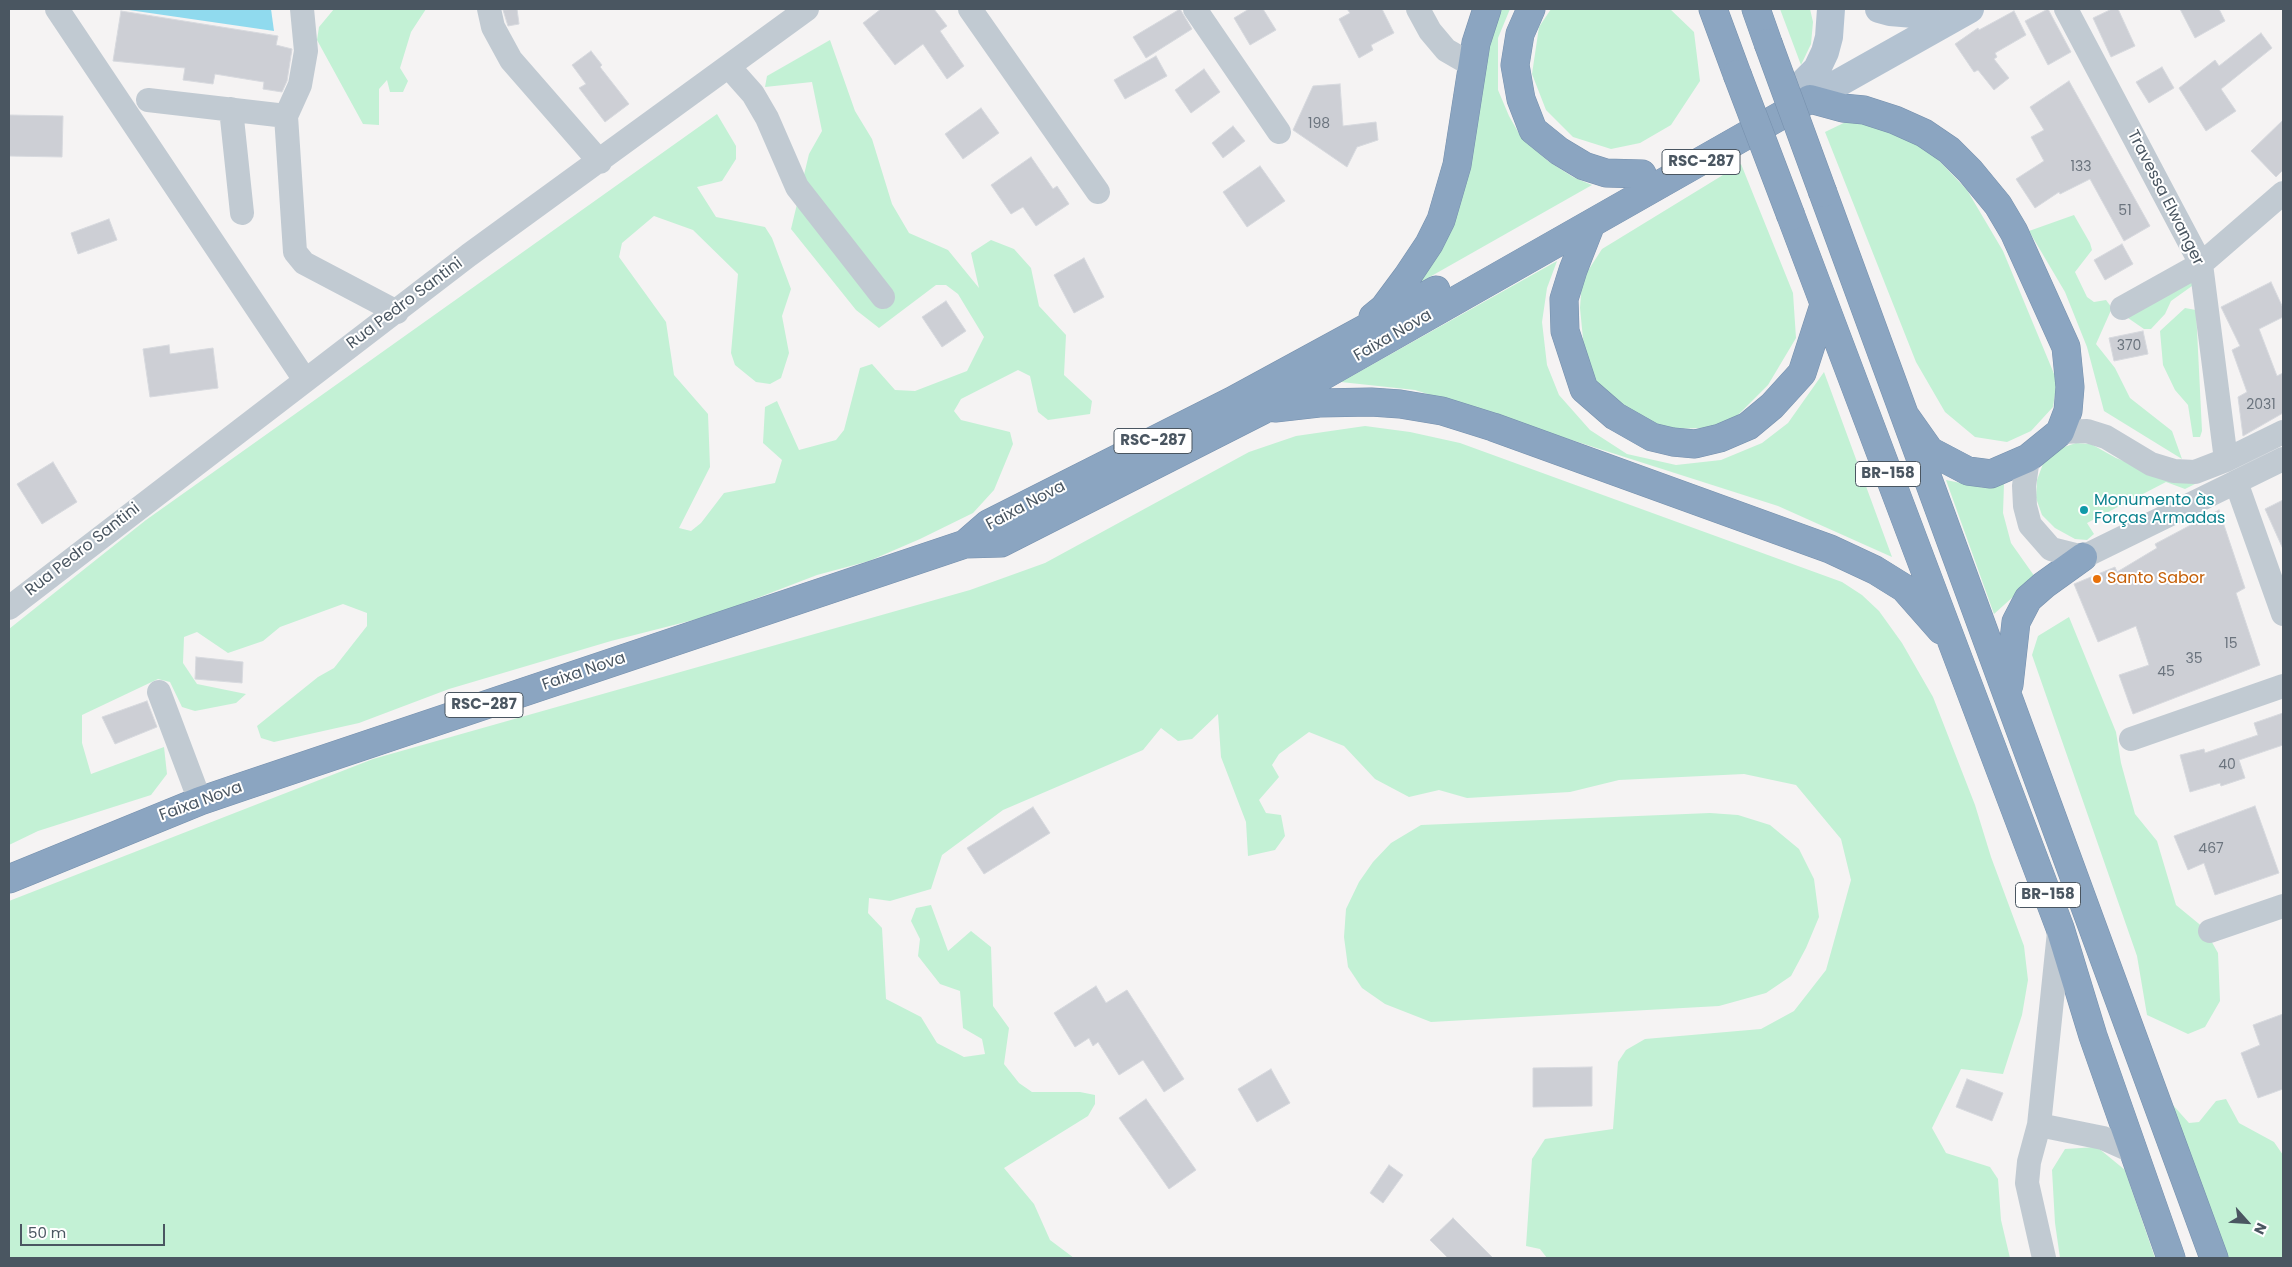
<!DOCTYPE html>
<meta charset="utf-8">
<style>
body{margin:0}
#map{position:relative;width:2292px;height:1267px;overflow:hidden;background:#f5f3f3;font-family:Poppins,sans-serif}
canvas{display:block}
.frame{position:absolute;inset:0;border:10px solid #4a5661;pointer-events:none}
.north{position:absolute;left:2222px;top:1197px;width:50px;height:50px;-webkit-text-stroke:4px #fff;paint-order:stroke;rotate:116deg;font-size:14px;font-weight:700;line-height:20px;text-align:center;color:#4a5661}
.north::after{content:'';display:block;margin:auto;width:18px;height:22px;background:#4a5661;clip-path:polygon(50% 0,100% 100%,50% 72%,0 100%)}
.scale{position:absolute;left:20px;top:1224px;width:145px;height:22px;box-sizing:border-box;border:2px solid #4a5661;border-top:0;padding-left:6px;font-size:15px;line-height:18px;white-space:nowrap;color:#4a5661;-webkit-text-stroke:4px #fff;paint-order:stroke}
</style>
<div id="map">
<canvas width="2292" height="1267"></canvas>
<div class="frame"></div>
<div class="north">N</div>
<div class="scale">50 m</div>
</div>
<script>
const ctx = document.querySelector('canvas').getContext('2d');
ctx.lineJoin = 'round';
function paint(path, color) {
  ctx.fillStyle = color;
  ctx.fill(path, 'evenodd');
}
function shape(rows) {
  const path = new Path2D();
  for (const r of rows) {
    path.moveTo(r[0], r[1]);
    for (let i = 2; i < r.length; i += 2) path.lineTo(r[i], r[i + 1]);
  }
  return path;
}
function stroke(path, color, width, dash) {
  ctx.strokeStyle = color;
  ctx.lineWidth = width;
  ctx.lineCap = dash ? 'butt' : 'round';
  ctx.setLineDash(dash || []);
  ctx.stroke(path);
}
function write(font, color, halo, rows, align = 'center') {
  ctx.font = font + ' Poppins,sans-serif';
  ctx.lineWidth = 4;
  ctx.setLineDash([]);
  ctx.textBaseline = 'middle';
  ctx.strokeStyle = halo;
  ctx.fillStyle = color;
  for (const [text, x, y, turn = 0] of rows) {
    ctx.save();
    ctx.translate(x, y);
    ctx.rotate((+turn || 0) * Math.PI / 180);
    ctx.textAlign = isNaN(turn) ? turn : align;
    if (halo) ctx.strokeText(text, 0, 0);
    ctx.fillText(text, 0, 0);
    ctx.restore();
  }
}
const green = shape([
 [334,9,426,9,411,32,400,68,408,81,403,92,390,92,387,80,379,89,379,125,363,124,317,40,319,27],
 [1497,9,1510,9,1498,38,1498,90,1509,116,1521,137,1548,161,1573,177,1592,185,1412,287],
 [1551,9,1670,9,1694,32,1700,81,1671,125,1640,143,1611,149,1573,137,1546,110,1532,74,1539,27],
 [1780,9,1810,9,1813,22,1811,44,1801,65],
 [830,40,855,111,872,139,892,204,909,233,948,250,979,288,971,253,991,240,1014,249,1031,268,1039,306,1066,335,1064,375,1092,401,1090,414,1048,420,1038,412,1030,376,1018,370,961,399,954,411,961,420,1010,432,1013,444,994,490,973,513,920,539,869,561,817,575,713,615,611,641,449,689,359,723,274,742,261,738,257,726,318,677,334,668,367,626,367,613,343,604,280,627,263,641,228,653,197,632,184,637,183,663,197,684,246,694,236,703,195,711,182,707,170,682,158,679,82,715,82,743,91,774,164,747,167,774,151,795,38,831,9,845,9,629,146,520,717,114,736,146,736,159,722,181,697,187,716,217,765,227,772,238,791,289,782,316,789,353,781,378,770,384,756,382,735,365,731,353,738,274,693,230,654,216,622,243,619,257,666,322,674,375,708,414,710,467,679,528,691,531,701,523,724,493,775,483,782,460,763,443,765,407,777,401,799,450,836,440,844,430,860,368,872,364,895,390,915,391,967,371,984,337,958,294,946,285,936,285,879,328,856,310,791,229,809,154,822,131,812,82,765,87,767,76],
 [1854,118,1928,149,1967,190,2003,251,2057,381,2053,407,2031,431,2007,442,1975,437,1945,412,1916,362,1825,132],
 [1741,164,1793,293,1796,338,1768,385,1726,427,1672,429,1644,425,1608,405,1586,369,1580,308,1582,280,1602,249],
 [2074,215,2090,243,2092,250,2075,272,2087,297,2094,302,2106,300,2112,308,2096,344,2115,368,2130,398,2172,431,2182,459,2104,411,2087,347,2065,292,2029,231],
 [1557,261,1547,288,1542,322,1547,365,1559,395,1590,430,1627,454,1676,465,1721,460,1762,443,1788,423,1824,372,1892,557,1778,506,1415,390,1341,382],
 [2193,280,2192,286,2171,301,2165,314,2151,329,2144,329,2128,318,2139,309],
 [2185,308,2196,310,2202,431,2200,437,2193,437,2188,405,2175,390,2163,365,2160,331],
 [1365,426,1410,432,1460,443,1842,582,1862,595,1879,611,1902,643,1933,697,1975,805,1991,857,2024,946,2028,980,2022,1015,2003,1074,1961,1069,1932,1128,1946,1153,1990,1167,1998,1179,2001,1220,2010,1258,1547,1258,1540,1249,1526,1246,1532,1159,1545,1139,1613,1129,1618,1062,1626,1050,1645,1039,1761,1029,1794,1011,1826,970,1851,880,1841,839,1796,785,1744,774,1619,780,1570,792,1467,798,1439,790,1409,797,1375,779,1344,746,1309,732,1279,754,1272,765,1279,777,1259,800,1266,813,1281,815,1285,836,1275,850,1248,856,1246,822,1221,757,1218,714,1192,739,1178,741,1161,728,1143,750,1003,810,942,855,931,889,890,901,869,898,868,913,882,928,886,999,921,1017,937,1043,964,1057,985,1054,982,1039,963,1028,960,991,940,984,918,956,920,939,911,921,916,908,931,905,948,951,971,931,991,947,993,1006,1009,1028,1004,1064,1019,1083,1032,1092,1080,1092,1095,1095,1095,1104,1088,1116,1004,1168,1034,1204,1050,1240,1074,1258,9,1258,9,901,373,759,970,590,1045,563,1249,452,1296,436],
 [2076,443,2091,444,2116,458,2157,474,2195,484,2185,489,2166,482,2087,523,2094,534,2087,540,2075,539,2055,528,2042,515,2036,498,2037,480,2044,461,2061,448],
 [1946,480,1985,488,2004,484,2003,513,2011,543,2035,577,1994,614],
 [2069,617,2116,732,2121,763,2135,814,2157,841,2176,905,2204,928,2218,953,2220,1001,2205,1027,2188,1034,2147,1015,2137,956,2032,655,2038,636],
 [1710,813,1738,815,1770,825,1799,849,1814,879,1819,917,1806,948,1791,976,1766,993,1719,1006,1431,1022,1385,1004,1362,988,1348,967,1344,937,1346,909,1359,882,1373,862,1391,843,1421,825],
 [2164,1095,2189,1123,2199,1122,2216,1101,2226,1099,2239,1123,2274,1142,2283,1155,2283,1258,2223,1258],
 [2097,1147,2125,1170,2155,1258,2060,1258,2055,1223,2052,1170,2065,1149]
]);
const water = shape([
 [271,9,274,31,129,10,130,9]
]);
const building = shape([
 [517,9,519,24,508,26,503,10,517,9],
 [881,9,934,9,947,26,940,31,964,66,947,79,923,44,895,65,863,23,881,9],
 [1180,9,1192,29,1146,58,1133,37,1180,9],
 [1249,9,1263,9,1276,30,1250,45,1234,18,1249,9],
 [1347,9,1382,9,1394,33,1371,45,1373,50,1359,58,1339,19,1350,13,1347,9],
 [2048,9,2071,52,2048,65,2025,21,2048,9],
 [2112,9,2118,9,2135,46,2111,57,2093,18,2112,9],
 [2180,9,2219,9,2225,21,2195,38,2180,9],
 [121,11,278,36,276,45,292,49,287,81,282,92,263,89,264,82,215,74,213,84,183,80,185,68,113,61,121,11],
 [2014,11,2026,35,1995,53,1997,57,1994,59,2009,78,1994,90,1978,70,1974,72,1955,44,1978,28,1979,30,2014,11],
 [2261,33,2272,48,2221,89,2236,111,2206,131,2179,88,2215,60,2219,66,2261,33],
 [591,51,602,65,600,67,629,104,605,122,579,88,586,84,572,65,591,51],
 [1156,56,1167,76,1125,99,1114,80,1156,56],
 [2162,67,2174,88,2149,103,2136,82,2162,67],
 [1204,69,1220,92,1191,113,1175,90,1204,69],
 [2069,81,2150,226,2124,241,2090,179,2060,194,2059,192,2035,208,2016,179,2044,161,2031,137,2044,130,2030,107,2069,81],
 [1340,84,1343,126,1376,122,1378,140,1357,147,1347,167,1293,130,1313,86,1340,84],
 [981,108,999,133,963,159,945,134,981,108],
 [9,115,63,116,62,157,9,156,9,115],
 [2283,120,2283,170,2276,177,2251,151,2283,120],
 [1233,126,1245,141,1223,158,1212,143,1233,126],
 [1031,157,1053,189,1057,186,1069,204,1036,226,1023,207,1011,214,991,185,1031,157],
 [1260,166,1285,201,1247,227,1223,192,1260,166],
 [109,219,117,240,78,254,71,233,109,219],
 [2122,244,2133,264,2105,280,2094,260,2122,244],
 [1084,258,1104,297,1074,313,1054,275,1084,258],
 [2271,282,2283,308,2283,317,2259,329,2277,376,2283,373,2283,413,2243,436,2238,397,2247,392,2232,350,2240,346,2221,307,2271,282],
 [946,301,966,331,942,347,922,317,946,301],
 [2143,331,2148,354,2114,361,2109,338,2143,331],
 [169,345,170,354,213,348,218,388,150,397,143,349,169,345],
 [53,462,77,502,42,524,17,484,53,462],
 [2283,500,2283,549,2265,509,2283,500],
 [2219,510,2245,588,2236,593,2260,665,2133,714,2119,675,2149,665,2136,626,2098,642,2074,584,2115,567,2117,572,2157,548,2155,544,2219,510],
 [196,657,243,662,242,683,195,679,196,657],
 [147,701,157,727,115,744,102,717,147,701],
 [2283,713,2283,745,2239,760,2245,778,2221,786,2220,783,2190,792,2180,755,2204,749,2205,753,2258,735,2254,723,2283,713],
 [2255,806,2279,873,2215,895,2204,863,2188,870,2174,836,2255,806],
 [1033,807,1050,833,984,874,967,848,1033,807],
 [1096,986,1106,1003,1127,990,1184,1079,1164,1092,1143,1060,1119,1075,1098,1042,1093,1046,1089,1038,1075,1047,1054,1013,1096,986],
 [2283,1014,2283,1089,2258,1098,2241,1053,2260,1045,2253,1025,2283,1014],
 [1592,1067,1592,1106,1533,1107,1533,1068,1592,1067],
 [1271,1069,1290,1103,1257,1122,1238,1089,1271,1069],
 [1967,1079,2003,1093,1992,1121,1956,1107,1967,1079],
 [1146,1099,1196,1170,1169,1189,1119,1118,1146,1099],
 [1389,1165,1403,1175,1383,1203,1370,1193,1389,1165],
 [1453,1218,1493,1258,1448,1258,1430,1240,1453,1218]
]);
const minor = shape([
 [57,9,305,380],
 [302,9,306,51,300,85,286,116,295,252,304,263,397,312],
 [489,9,493,27,511,60,600,162],
 [970,9,1098,192],
 [1195,9,1279,132],
 [1418,9,1430,31,1446,50,1472,65],
 [2066,9,2201,264,2226,460],
 [729,67,753,94,767,118,797,187,883,297],
 [148,100,286,116],
 [231,109,242,213],
 [2122,308,2201,264,2283,193],
 [2060,432,2087,431,2106,437,2151,464,2174,471,2195,472,2226,460,2283,432],
 [2028,458,2024,486,2025,506,2030,525,2051,549,2083,557,2283,459],
 [2236,482,2283,614],
 [9,608,469,255,807,9],
 [159,692,200,801],
 [2131,739,2283,686],
 [2210,931,2283,906],
 [2039,1125,2103,1138,2132,1151],
 [2044,1258,2027,1183,2029,1162,2039,1125,2059,932]
]);
const major = shape([
 [1879,9,1890,12,1926,15],
 [1801,85,1817,69,1825,52,1829,37,1831,9],
 [1810,99,1970,9]
]);
const highway = shape([
 [1531,9,1520,34,1515,65,1521,99,1533,130,1559,151,1584,166,1606,173,1642,174],
 [1713,9,1737,74],
 [1756,9,1768,43],
 [1823,193,2214,1258],
 [1791,216,2060,928,2093,1036,2171,1258],
 [1591,224,1573,270,1564,299,1565,331,1584,389,1615,416,1652,437,1673,442,1695,444,1720,438,1748,426,1772,406,1802,373,1824,305],
 [1373,317,1384,308,1407,277,1429,244,1441,220,1457,165,1476,43,1487,9],
 [1275,408,1319,403,1371,402,1400,404,1442,411,1493,427,1830,549,1875,570,1904,588,1941,630],
 [965,544,988,524,1232,401,1436,290],
 [2009,685,2016,622,2028,599,2044,585,2083,557],
 [9,879,200,801,244,786,965,544,1001,543,1263,410,1810,99,1843,108,1864,110,1895,120,1924,133,1949,150,1970,171,1998,205,2014,232,2066,347,2070,387,2068,411,2060,432,2028,458,1991,474,1968,471,1930,451,1906,417]
]);
const highwayBridge = shape([
 [1768,43,1823,193],
 [1737,74,1791,216]
]);
const markers = [
 [2084,510,5,"#0f9aa8"],
 [2097,579,5,"#e8710a"]
];
const numberNames = [
 ["198",1319,124],
 ["133",2081,167],
 ["51",2125,211],
 ["370",2129,346],
 ["2031",2261,405],
 ["15",2231,644],
 ["35",2194,659],
 ["45",2166,672],
 ["40",2227,765],
 ["467",2211,849]
];
const shields = [
 [1701,162,78],
 [1153,441,78],
 [1888,474,65],
 [484,705,78],
 [2048,895,65]
];
const shieldNames = [
 ["RSC-287",1701,162],
 ["RSC-287",1153,441],
 ["BR-158",1888,474],
 ["RSC-287",484,705],
 ["BR-158",2048,895]
];
const streetNames = [
 ["Travessa Elwanger",2165,198,63],
 ["Rua Pedro Santini",405,304,-37],
 ["Faixa Nova",1393,336,-30],
 ["Faixa Nova",1026,506,-28],
 ["Rua Pedro Santini",83,550,-38],
 ["Faixa Nova",584,672,-19],
 ["Faixa Nova",201,802,-20]
];
const cultureNames = [
 ["Monumento às",2094,501],
 ["Forças Armadas",2094,519]
];
const foodNames = [
 ["Santo Sabor",2107,579]
];
paint(green, '#c3f1d5');
paint(water, '#90daee');
paint(building, '#cdcfd5');
stroke(building, '#d7d9de', 1);
stroke(highway, '#7690ad', 29);
stroke(minor, '#c1cad2', 24);
stroke(major, '#b3c2d1', 28);
stroke(highway, '#8ba5c1', 28);
stroke(highwayBridge, '#7690ad', 29, []);
stroke(highwayBridge, '#8ba5c1', 28);
for (const [x, y, r, color] of markers) {
  const dot = new Path2D();
  dot.arc(x, y, r, 0, 2 * Math.PI);
  ctx.fillStyle = color;
  ctx.fill(dot);
  stroke(dot, '#fff', 2);
}
write('14px', '#6b747e', null, numberNames);
for (const [x, y, w] of shields) {
  const box = new Path2D();
  box.roundRect(x - w / 2, y - 12.5, w, 25, 4);
  ctx.fillStyle = '#fff';
  ctx.fill(box);
  stroke(box, '#4a5661', 1);
}
write('bold 15px', '#4a5661', null, shieldNames);
write('16px', '#4a5661', '#fff', streetNames);
write('16px', '#0d838f', '#fff', cultureNames, 'left');
write('16px', '#c56008', '#fff', foodNames, 'left');
</script>
